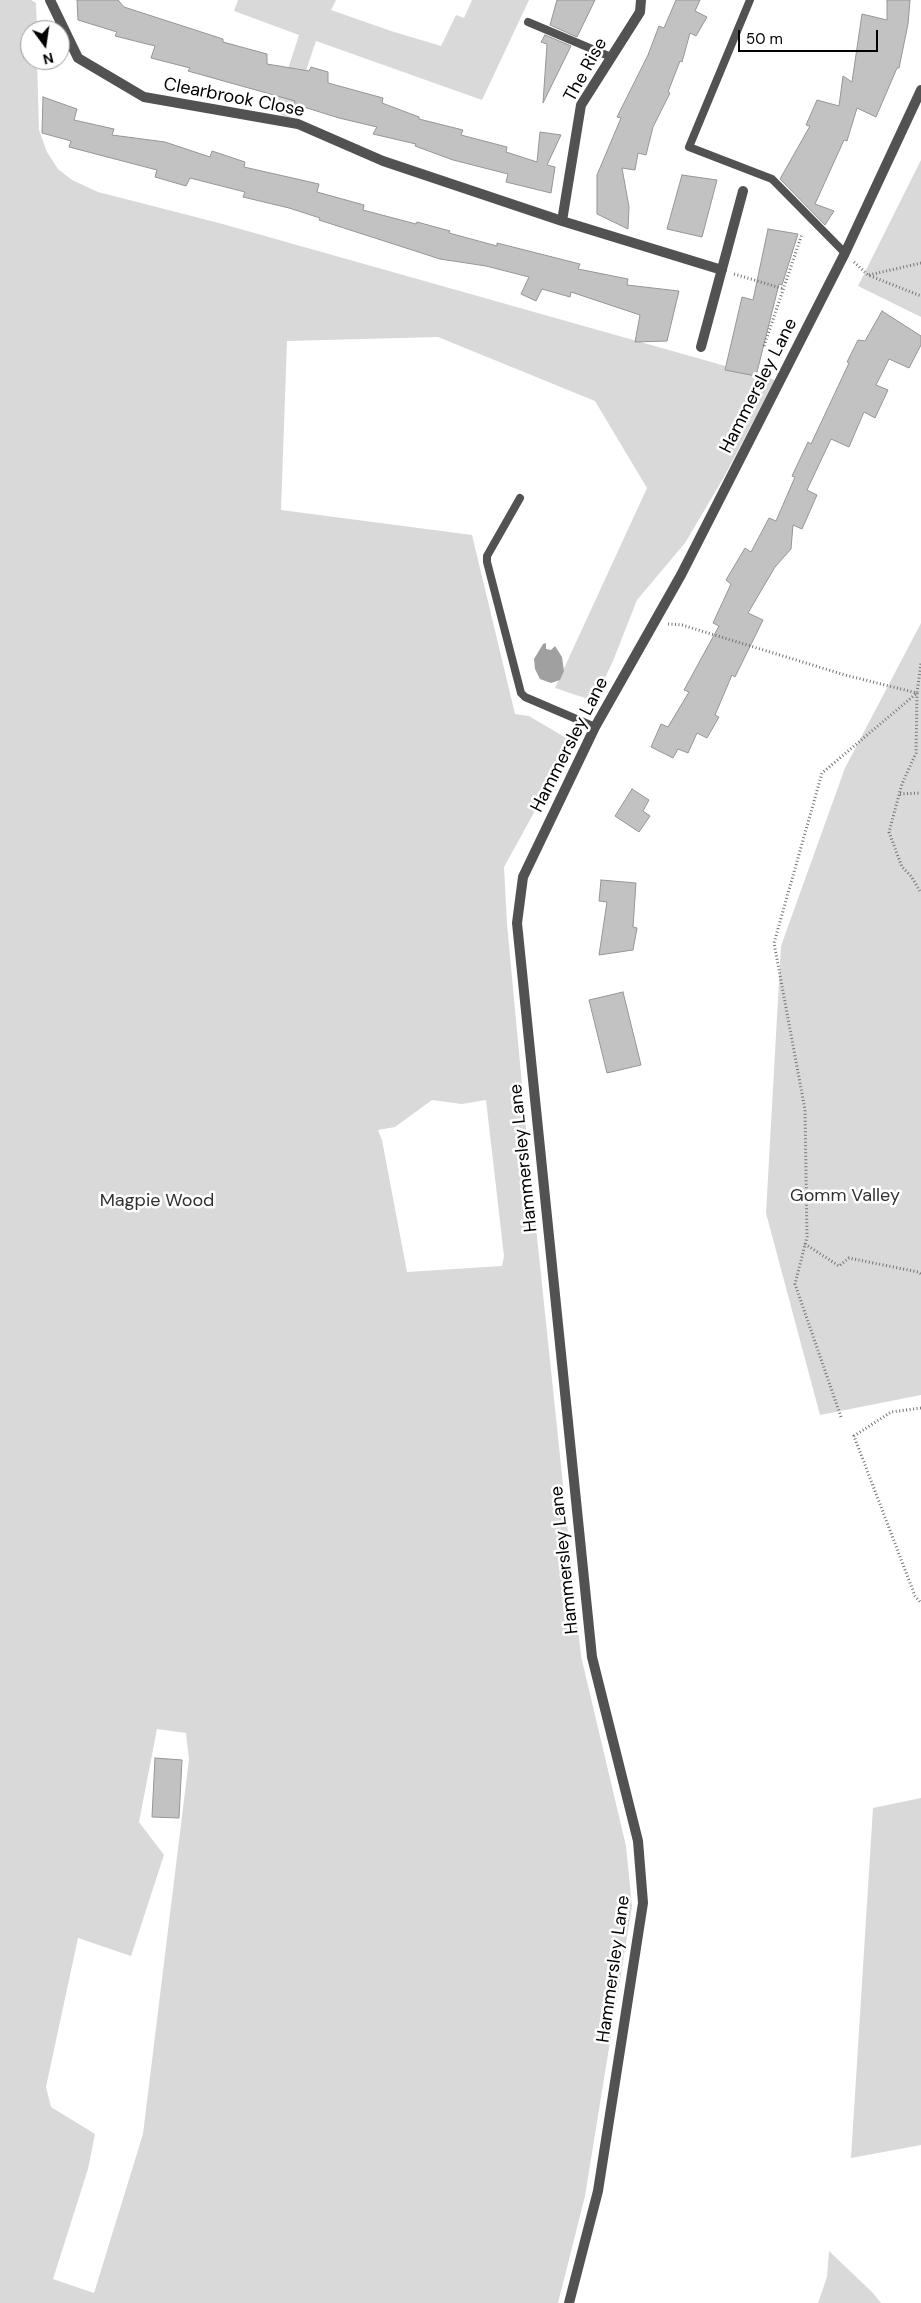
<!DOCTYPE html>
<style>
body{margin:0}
#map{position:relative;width:921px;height:2303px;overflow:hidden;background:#fff;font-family:"DM Sans",sans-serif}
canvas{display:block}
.north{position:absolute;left:20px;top:20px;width:50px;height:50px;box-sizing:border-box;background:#fff;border:1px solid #999;border-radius:50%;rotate:166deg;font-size:14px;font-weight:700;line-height:20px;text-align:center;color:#000}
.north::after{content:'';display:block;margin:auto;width:18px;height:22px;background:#000;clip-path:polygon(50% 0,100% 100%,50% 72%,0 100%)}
.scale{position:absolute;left:738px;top:30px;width:140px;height:22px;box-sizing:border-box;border:2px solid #000;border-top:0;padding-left:6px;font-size:15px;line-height:18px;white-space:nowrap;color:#000;-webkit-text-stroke:4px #fff;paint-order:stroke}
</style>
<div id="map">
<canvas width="921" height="2303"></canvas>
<div class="north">N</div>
<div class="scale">50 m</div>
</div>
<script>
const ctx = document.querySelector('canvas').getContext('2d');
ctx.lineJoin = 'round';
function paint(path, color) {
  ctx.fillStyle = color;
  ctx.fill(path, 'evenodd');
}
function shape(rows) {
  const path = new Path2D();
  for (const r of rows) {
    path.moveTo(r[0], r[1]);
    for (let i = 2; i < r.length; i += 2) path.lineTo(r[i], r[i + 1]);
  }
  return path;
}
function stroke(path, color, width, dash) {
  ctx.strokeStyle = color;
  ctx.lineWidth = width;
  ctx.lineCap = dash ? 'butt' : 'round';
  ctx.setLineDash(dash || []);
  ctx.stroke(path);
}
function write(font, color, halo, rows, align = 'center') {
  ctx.font = font + ' "DM Sans",sans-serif';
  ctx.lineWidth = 5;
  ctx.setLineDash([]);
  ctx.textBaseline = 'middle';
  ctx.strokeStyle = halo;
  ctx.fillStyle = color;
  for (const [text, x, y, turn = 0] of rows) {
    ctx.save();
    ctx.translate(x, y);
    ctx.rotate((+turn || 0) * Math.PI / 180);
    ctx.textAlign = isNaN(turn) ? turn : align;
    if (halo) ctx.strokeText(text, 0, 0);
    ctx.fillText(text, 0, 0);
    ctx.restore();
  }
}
const green = shape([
 [0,0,31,0,36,3,37,30,30,30,30,60,37,60,39,130,47,152,58,169,72,180,98,192,219,223,775,380,724,477,685,543,637,600,613,661,594,701,555,688,647,488,595,401,438,337,287,341,281,510,472,535,515,714,529,716,573,742,504,867,507,924,530,1170,581,1656,626,1846,632,1906,585,2196,558,2303,0,2303],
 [432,1100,462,1104,486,1100,504,1256,502,1266,407,1272,382,1140,378,1130,395,1127],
 [157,1729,186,1733,189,1759,143,2134,94,2293,53,2279,88,2169,95,2134,51,2107,46,2087,78,1938,131,1956,164,1855,139,1822],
 [238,0,336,0,331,10,391,31,441,46,456,15,464,18,472,0,529,0,482,100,316,41,290,118,274,112,299,35,234,11],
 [921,160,921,317,858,286],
 [921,623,921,1395,820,1415,766,1213,781,946,845,768],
 [921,1798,921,2145,851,2158,873,1808],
 [829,2251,872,2292,881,2303,818,2303,827,2277]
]);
const water = shape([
 [546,643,546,649,551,650,555,646,562,657,564,671,560,680,551,683,540,679,535,669,534,659,543,644]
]);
const building = shape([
 [77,0,118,0,124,7,223,39,223,42,267,54,267,64,309,71,311,67,328,72,328,83,383,98,382,103,419,117,419,119,463,130,461,135,507,147,506,152,537,162,540,132,561,135,547,165,555,167,551,193,506,182,508,174,453,160,415,146,416,144,373,134,377,127,339,118,294,104,295,101,188,71,190,68,151,58,155,46,115,36,117,32,78,20,77,0],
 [557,0,595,0,577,37,550,25,557,0],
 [676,0,700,0,695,11,707,17,696,36,690,33,682,62,680,61,668,92,670,93,653,127,646,155,638,153,635,170,622,168,629,207,628,229,597,214,597,175,621,118,617,117,648,55,659,26,664,28,676,0],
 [887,0,910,0,908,24,899,68,897,68,876,117,857,108,847,141,844,140,815,204,834,211,825,225,780,179,810,126,806,125,817,100,839,106,843,76,852,82,862,14,887,20,887,0],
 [545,35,571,46,543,103,547,44,541,42,545,35],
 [43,97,77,109,74,120,114,129,112,135,165,142,210,157,212,151,245,162,244,167,319,184,317,192,364,205,363,210,416,224,417,222,450,231,449,233,497,246,497,243,580,264,578,269,628,279,627,285,679,291,667,341,635,342,640,315,571,292,570,297,542,289,536,301,521,294,529,277,486,266,440,259,319,220,320,218,289,208,243,197,245,192,190,178,186,186,155,177,157,170,69,147,71,141,42,133,43,97],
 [682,175,717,180,702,237,667,229,682,175],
 [768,229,798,234,782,285,779,284,756,376,725,370,742,297,753,300,768,229],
 [882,311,921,336,921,345,909,368,889,359,876,385,888,390,875,418,864,412,849,447,831,439,807,490,817,495,802,529,793,525,791,549,775,567,748,613,763,620,735,677,732,675,715,715,719,717,707,738,697,733,688,753,678,749,673,758,651,747,661,724,668,727,689,692,684,690,719,626,713,623,731,584,726,580,745,548,751,552,769,518,776,521,795,477,792,476,808,442,811,444,849,363,847,362,858,340,865,341,882,311],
 [632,789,649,800,643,811,650,816,639,832,615,816,632,789],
 [601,880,636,883,633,927,637,928,633,950,599,955,607,902,599,901,601,880],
 [623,992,641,1065,607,1073,589,1000,623,992],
 [155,1758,182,1760,179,1818,152,1817,155,1758]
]);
const path = shape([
 [854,262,868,275,921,296],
 [734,274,784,289],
 [869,275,921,263],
 [764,346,802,234],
 [668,624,682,625,845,675,917,693,916,753,902,784,889,832,902,867,911,876,921,893],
 [900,794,921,793],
 [805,1244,839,1266,849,1258,918,1272,921,1274],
 [921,1408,891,1412,854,1436,915,1596,921,1603],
 [841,1417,795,1284,807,1237,805,1110,774,943,822,773,917,693,921,663]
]);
const lane = shape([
 [750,0,689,147,772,179,845,253],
 [528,22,611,57],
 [520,498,487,556,487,562,521,693,525,697,595,727]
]);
const street = shape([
 [50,0,78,58,144,97,298,124,383,161,562,221,722,270],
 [562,221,581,105,640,12,641,0],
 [701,347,743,191],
 [569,2303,598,2191,643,1903,638,1841,592,1657,517,923,523,877,595,727,681,575,845,253,921,90]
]);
const streetNames = [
 ["The Rise",586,70,-61],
 ["Clearbrook Close",234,98,11],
 ["Hammersley Lane",759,386,-63],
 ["Hammersley Lane",570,745,-63],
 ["Hammersley Lane",524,1158,-96],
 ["Hammersley Lane",565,1560,-96],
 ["Hammersley Lane",614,1969,-82]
];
const parkNames = [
 ["Gomm Valley",845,1196],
 ["Magpie Wood",157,1201]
];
paint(green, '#d9d9d9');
paint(water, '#a0a0a0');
paint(building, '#c2c2c2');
stroke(building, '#969696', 1);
stroke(path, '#747474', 3, [1, 2.5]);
stroke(lane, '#525252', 8);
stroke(street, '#525252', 10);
write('18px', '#000', '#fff', streetNames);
write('18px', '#303030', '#fff', parkNames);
</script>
